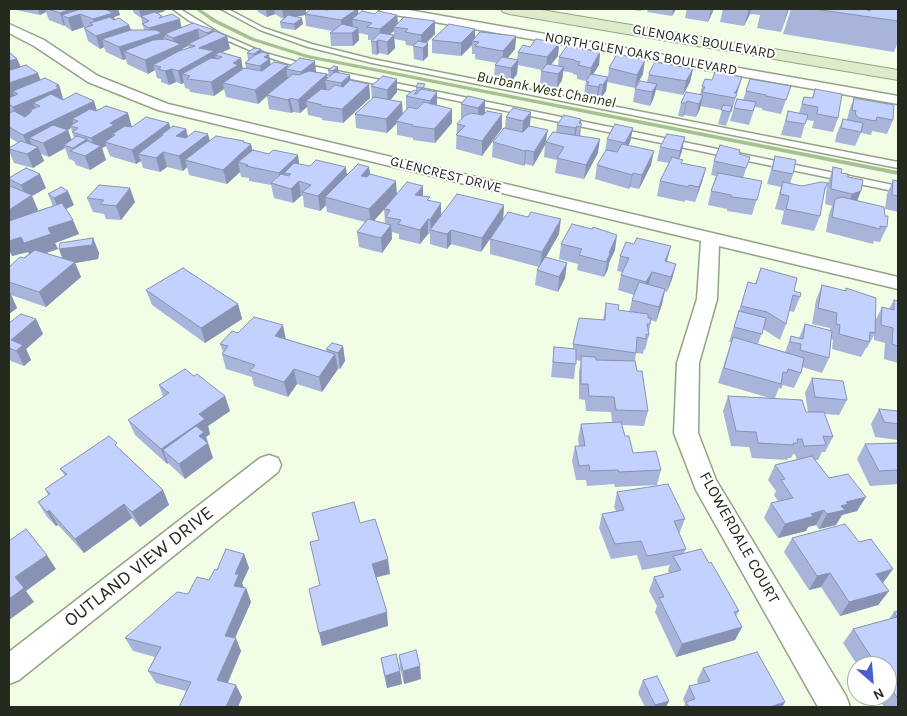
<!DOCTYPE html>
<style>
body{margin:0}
#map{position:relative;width:907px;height:716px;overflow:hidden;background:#f1fee5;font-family:Karla,sans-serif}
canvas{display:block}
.frame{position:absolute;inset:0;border:10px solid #242a1e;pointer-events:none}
.north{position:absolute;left:847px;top:656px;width:50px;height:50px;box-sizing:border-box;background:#fff;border:1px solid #a7aaa5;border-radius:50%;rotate:153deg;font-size:14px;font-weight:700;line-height:20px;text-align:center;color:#242a1e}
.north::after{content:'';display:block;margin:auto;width:18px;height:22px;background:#495cd0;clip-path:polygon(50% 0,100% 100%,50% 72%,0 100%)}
</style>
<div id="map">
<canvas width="907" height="716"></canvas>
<div class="frame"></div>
<div class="north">N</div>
</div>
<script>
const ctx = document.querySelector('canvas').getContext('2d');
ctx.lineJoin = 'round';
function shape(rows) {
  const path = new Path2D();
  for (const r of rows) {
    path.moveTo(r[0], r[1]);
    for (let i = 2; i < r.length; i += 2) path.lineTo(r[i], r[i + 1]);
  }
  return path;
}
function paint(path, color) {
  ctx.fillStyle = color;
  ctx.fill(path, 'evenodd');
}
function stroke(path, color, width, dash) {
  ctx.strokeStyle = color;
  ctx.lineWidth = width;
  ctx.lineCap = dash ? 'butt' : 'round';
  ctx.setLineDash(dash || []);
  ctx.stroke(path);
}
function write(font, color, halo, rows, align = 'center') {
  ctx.font = font + ' Karla,sans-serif';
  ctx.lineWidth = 4;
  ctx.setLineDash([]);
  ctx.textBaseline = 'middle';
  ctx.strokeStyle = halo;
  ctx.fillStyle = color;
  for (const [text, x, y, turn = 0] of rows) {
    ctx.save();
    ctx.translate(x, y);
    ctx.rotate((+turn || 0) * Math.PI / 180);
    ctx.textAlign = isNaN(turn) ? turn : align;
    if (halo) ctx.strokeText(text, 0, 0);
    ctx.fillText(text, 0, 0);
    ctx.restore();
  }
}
const stream = shape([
 [195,9,200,9,217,20,254,38,308,55,898,171,898,175,307,58,250,40,213,22,195,9]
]);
const lane = shape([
 [173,9,180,9,221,34,265,53,312,66,898,186,898,192,308,70,261,55,217,36,188,20,173,9],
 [221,9,228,9,264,28,312,44,372,59,898,162,898,168,372,63,308,47,260,30,221,9]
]);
const street = shape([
 [378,9,403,9,898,96,898,104,384,13,378,9],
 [9,24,44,40,98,76,168,104,898,277,898,289,719,246,717,299,699,363,698,433,716,480,846,696,850,707,818,707,696,490,674,433,677,363,697,299,701,241,158,110,88,82,34,46,9,33,9,24],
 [269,455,278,458,281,465,278,472,19,680,9,684,9,652,260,458,269,455]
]);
const secondary = shape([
 [501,9,536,9,898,70,898,80,509,14,503,12,501,9]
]);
const wall = shape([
 [16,9,118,9,120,15,114,17,115,19,129,25,131,30,144,30,141,18,134,13,132,9,164,9,165,11,157,14,162,16,162,17,182,27,214,30,214,31,227,36,230,49,222,52,241,58,243,69,246,68,245,63,248,60,247,53,261,49,261,52,271,65,288,67,315,61,316,72,328,78,329,77,328,70,350,75,351,80,369,84,370,98,343,123,322,120,322,118,308,115,307,107,300,113,293,112,291,113,269,109,267,96,258,104,226,97,224,89,214,96,190,92,189,89,185,88,184,83,181,84,176,82,169,85,161,82,161,79,157,78,155,70,148,74,127,64,126,59,123,60,106,52,104,47,100,49,88,41,84,28,86,28,84,27,72,31,66,27,65,25,64,26,49,20,46,12,40,15,16,10],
 [188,46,189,48,182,50,182,49],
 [258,9,306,9,306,12,328,10,330,9,358,9,358,14,397,15,398,23,435,21,435,34,426,43,428,56,423,61,414,59,413,46,406,45,405,41,394,39,395,48,388,55,379,53,377,55,372,54,371,41,372,40,368,40,368,35,359,33,359,40,353,46,331,46,330,33,332,31,306,26,305,15,296,17,303,24,295,30,281,28,280,22,283,19,275,14,267,17,258,12],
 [394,31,394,35,390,34],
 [626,9,642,9,641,11],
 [648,9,676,9,672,16,647,12],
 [687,9,714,9,708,22,685,18],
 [723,9,789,9,781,32,757,28,760,15,750,14,744,26,720,22],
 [791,9,898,9,898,42,894,52,783,34],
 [516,36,515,49,507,58,517,60,518,52,530,47,559,43,558,56,551,65,558,66,559,57,600,52,599,65,593,74,608,77,609,68,643,74,635,88,607,82,606,91,601,98,598,98,597,100,586,98,586,95,584,95,586,81,577,79,577,75,573,74,573,73,563,71,562,80,557,88,540,84,541,71,542,70,518,65,517,74,511,82,494,78,495,65,497,63,475,59,475,54,472,54,472,45,461,56,432,53,432,40,475,37],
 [9,52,17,59,21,67,40,80,59,85,63,99,97,111,132,127,169,123,170,128,186,129,188,137,210,140,245,143,251,144,252,150,299,164,347,176,369,167,370,174,397,194,423,196,430,201,441,215,504,205,503,219,559,234,546,257,565,278,558,292,535,285,537,270,539,267,490,254,490,239,481,252,451,244,447,249,430,244,430,234,428,234,420,244,399,239,399,234,392,232,392,239,382,253,359,247,357,232,365,222,327,212,326,205,320,211,304,207,303,196,301,196,293,203,274,198,271,185,249,181,249,178,241,177,240,172,227,184,189,175,187,167,183,171,167,167,160,172,143,168,141,161,136,164,110,156,106,146,102,148,106,160,90,170,76,165,74,161,69,159,65,148,49,157,41,154,44,161,33,168,14,163,9,151,9,148,18,143,9,137],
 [71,128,74,138,71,140,68,130],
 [384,209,385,223,374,221],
 [693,69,690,82,683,95,656,90,654,97,650,106,633,102,635,89,647,82,649,73],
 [742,77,733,107,732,112,731,112,726,126,718,124,722,110,700,106,696,117,684,115,683,117,678,116,681,103,700,95,702,86,712,80],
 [397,79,397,92,390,100,403,114,407,109,406,109,406,96,416,90,416,87,418,83,425,90,437,105,452,109,452,123,435,143,413,140,413,138,397,135,397,123,387,133,356,128,355,114,372,99,371,86],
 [791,86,781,114,762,110,762,108,755,107,749,125,730,121,734,108,743,100,746,91],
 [815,89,838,118,833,132,812,128,814,121,806,120,801,138,781,135,788,111,799,113,804,97,812,98],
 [468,96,485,113,502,114,502,128,482,156,456,149,457,124,462,118,461,118,461,104],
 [854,98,893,120,887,134,872,131,871,135,861,133,855,146,835,142,837,133,843,119,847,120,849,111],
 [513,108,530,125,529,126,547,141,556,132,557,125,581,119,580,136,598,153,584,179,555,173,557,160,544,157,545,145,533,166,525,164,524,166,492,157,493,142,505,128,506,117],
 [898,122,898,134,897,134],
 [633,128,630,142,628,145,651,165,639,189,630,187,629,189,595,179,597,165,605,152,607,139],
 [660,147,682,151,679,159,682,163,706,168,702,182,695,202,685,200,685,202,657,196,660,181,669,163,657,161],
 [740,150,739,154,750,157,743,178,762,181,752,215,727,211,727,209,708,205,711,191,716,176,711,175,714,161],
 [775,156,793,174,790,184,802,186,828,183,833,167,848,177,857,201,887,227,880,242,874,241,873,244,826,232,829,214,832,206,825,204,827,184,824,194,820,216,814,231,781,224,784,211,775,209,781,187,767,184],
 [9,178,46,188,32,196,38,210,36,211,53,206,48,194,74,205,66,209,79,234,55,243,58,249,46,253,62,258,59,249,93,238,99,253,98,259,75,263,81,277,46,307,11,295,17,308,9,314,9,267,24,258,29,254,28,252,12,256,9,250,9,186,11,187,9,182],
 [893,180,898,181,898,212,885,209,887,194],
 [87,198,135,202,121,220,106,219,104,214,93,212],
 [561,244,615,250,609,263,608,269,604,277,577,270,578,264,559,259],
 [620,256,667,261,676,264,672,279,667,292,665,291,662,304,656,322,651,320,649,332,649,335,645,350,644,349,643,354,636,353,635,361,648,411,644,426,622,425,625,436,633,453,661,470,657,485,615,487,614,484,587,486,586,480,576,480,572,461,575,446,579,446,578,439,581,424,612,423,611,412,586,411,585,400,579,399,579,371,581,361,576,360,574,379,551,377,554,347,573,349,573,344,603,320,606,303,618,310,629,312,632,300,634,295,618,290,621,275,622,272,617,271],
 [761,268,794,291,800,297,794,312,789,311,786,324,780,340,763,329,758,344,785,352,791,336,799,338,805,324,830,331,830,328,812,324,816,300,822,285,845,291,846,288,875,321,882,307,889,309,894,300,898,301,898,363,884,359,885,343,874,340,874,335,867,348,866,348,861,357,832,349,833,340,831,339,829,358,822,373,802,367,801,373,794,388,783,385,781,389,779,388,775,398,806,412,808,412,805,393,812,378,847,400,839,415,824,414,833,437,825,452,822,452,818,460,815,460,829,478,857,511,842,515,836,525,819,529,816,525,808,527,806,531,778,538,764,518,771,503,778,501,774,495,776,491,768,480,775,465,797,460,795,454,793,454,791,458,788,458,787,460,752,458,749,447,731,446,723,411,728,396,770,398,718,383,731,342,729,342,748,282,755,284],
 [146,290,238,304,242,319,205,343,152,305],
 [36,319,43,334,26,349,31,360,24,366,11,361,9,357,9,323],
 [238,333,286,339,327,351,326,349,343,346,345,361,340,369,337,368,338,369,322,392,297,384,288,397,254,386,252,377,226,369,222,354,223,352,220,344],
 [194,376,225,396,230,411,208,426,210,434,206,437,213,458,185,479,168,463,167,464,135,435,128,420,163,397,159,385],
 [879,409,898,411,898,440,875,437,871,424],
 [898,443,898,484,870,486,857,459,865,444],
 [120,449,163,490,169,505,140,527,132,518,84,553,58,525,56,526,47,517,38,502,48,495,45,489,65,476,60,469],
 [617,492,685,519,679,534,686,549,684,553,709,563,739,611,736,616,742,627,735,640,676,657,655,612,657,606,649,591,654,577,669,573,668,570,670,565,642,570,637,555,611,559,599,528,602,514,616,511,614,507],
 [792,538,883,583,882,583,889,591,878,605,840,616,821,587,809,590,784,552],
 [244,554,249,568,242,583,244,588,246,588,251,602,235,638,241,651,228,683,242,697,238,707,179,707,186,691,156,683,148,671,155,657,133,651,125,638,209,580,217,570],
 [898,611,898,707,884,707,877,696,887,696,887,666,858,666,843,643,853,629,889,619,894,612],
 [399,655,421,679,404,684,400,668],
 [381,658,400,671,402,684,387,688,383,671],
 [703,668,785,702,782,707,684,707,685,704,683,699,689,686,698,684,697,680],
 [643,680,666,707,645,707,638,693]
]);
const shadedWall = shape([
 [38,9,45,9,46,12,40,15],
 [70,9,89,9,80,14,84,27,72,31,68,18,62,15,65,25,64,26,60,13],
 [106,9,118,9,120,15,114,17,116,25,96,32,93,19],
 [139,9,164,9,165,11,143,18,141,17],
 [266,9,274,9,275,14,267,17],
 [282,9,306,9,306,14,305,14,305,15,284,19],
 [357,9,358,9,359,20,352,19,353,25,342,33,341,20],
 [673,9,676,9,672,16],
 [711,9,714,9,708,22],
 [749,9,751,9,750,14,744,26],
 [788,9,789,9,781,32],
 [397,15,398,27,394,27,394,31,382,41,381,40,380,29],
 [162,16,163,24,180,19,182,31,165,34,165,37,163,38,165,46,124,51,126,59,123,60,119,47,152,36,149,28],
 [302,18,303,24,295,30,294,24],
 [435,21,435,34,421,48,421,35],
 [129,25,133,37,102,39,104,47,100,49,96,36],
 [358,28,359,40,353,46,352,33],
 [198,29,200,42,188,44,188,46,182,49,184,57,153,65,155,70,148,74,145,60,175,47,173,38],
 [475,29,475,41,472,41,472,45,461,56,461,43],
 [214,30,216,41,227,36,230,49,215,55,217,65,190,76,182,74,184,83,181,84,178,71,199,48,210,43,207,33],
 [394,35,395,48,388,55,387,42],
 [516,36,515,49,503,64,503,51],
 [378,40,379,53,377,55,376,42],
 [428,43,428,56,423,61,423,48],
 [559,43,558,56,546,70,547,57],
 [261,49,263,62,256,65,254,54],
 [600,52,599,65,589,81,591,68],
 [269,54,272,72,262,79,260,66,264,57],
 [241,58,243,71,223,83,224,89,214,96,211,82,233,63],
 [17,59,23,72,9,76,9,61],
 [518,60,517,74,511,82,511,68],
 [645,60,643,74,635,88,637,75],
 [315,61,316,74,303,85,301,72],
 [288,65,289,69,286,69,288,80,267,95,267,96,258,104,255,90],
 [338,67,339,80,334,81,333,71],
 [564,67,562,80,557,88,558,74],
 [172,69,176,82,169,85,165,71],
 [693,69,690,82,683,95,686,81],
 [38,73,43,87,18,94,13,91,15,97,9,99,9,83],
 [327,74,328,80,325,80,327,90,312,102,306,101,307,107,300,113,298,100],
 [350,75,351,88,342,96,341,83],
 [608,77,606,91,601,98,603,85],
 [742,77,738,90,735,98,736,92],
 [397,79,397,92,388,103,387,90],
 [369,84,370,98,343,123,342,109],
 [600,84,598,98,597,100,598,87],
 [657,84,654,97,650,106,652,92],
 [59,85,64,102,40,106,33,103,37,113,30,110,32,115,19,120,13,107],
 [437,92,437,106,430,115,430,101],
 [703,95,700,109,696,117,699,104],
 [290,98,293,112,291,113,288,100],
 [485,100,485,113,478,122,478,108],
 [94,101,98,114,78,121,72,119,75,126,70,126,71,128,68,130,73,144,64,145,65,148,49,157,43,143,29,138,33,147,29,149,23,135],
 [687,101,684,115,683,117,686,103],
 [402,102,403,116,396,121,397,123,387,133,386,119],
 [452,109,452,123,435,143,434,129],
 [531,112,530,125,522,135,523,121],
 [128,113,132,127,115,135,112,134,114,141,105,142,106,146,102,148,106,160,90,170,85,156,75,152,73,148,87,139,91,152,96,149,91,138,110,123],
 [502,114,502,128,482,156,482,141],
 [581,119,580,138,578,141,580,127,579,123],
 [169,123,173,137,161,135,164,144,147,156,138,154,141,161,136,164,132,150],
 [577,126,575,140,574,142,575,128],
 [633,128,630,142,623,157,625,143],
 [186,129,189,143,176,136],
 [548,130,545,145,533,166,534,152],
 [208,134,212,148,185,160,187,167,183,171,179,156],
 [685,137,682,151,677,165,680,151],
 [600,139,598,153,584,179,586,165],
 [244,141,246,149,251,144,254,159,238,162,240,172,227,184,223,170],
 [38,147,44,161,33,168,27,154],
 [526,150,525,164,524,166,525,151],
 [654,151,651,165,639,189,642,175],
 [163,152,167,167,160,172,156,158],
 [298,155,300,170,291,174,284,173,286,184,282,187,279,173],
 [346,167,348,182,325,197,326,205,320,211,318,196],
 [369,167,371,182,361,176],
 [706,168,702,182,695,202,699,187],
 [633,173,630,187,629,189,632,175],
 [40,174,46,188,32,196,38,210,9,229,9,210,27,198,21,185],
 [299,181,301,196,293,203,291,189],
 [396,181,397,195,371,224,369,209],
 [423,186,423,200,415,195],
 [130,188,135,202,121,220,116,206],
 [68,191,74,205,60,212,54,198],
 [861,191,855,206,846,209,852,194],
 [441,203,441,218,431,230,430,220],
 [504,205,503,220,481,252,482,238],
 [428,219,428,234,420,244,420,230],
 [561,219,559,234,540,267,542,252],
 [73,220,79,234,55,243,58,249,31,258,24,243,48,228],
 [391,225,392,239,382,253,381,238],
 [451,230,451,244,447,249,447,234],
 [617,235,615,250,609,263,608,269,604,277,609,253],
 [21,237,28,252,12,256,9,249,9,241],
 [93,238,99,253,98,259,75,263,81,277,46,307,39,292,65,264,59,249],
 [671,246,667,261,661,276,665,261],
 [567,263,565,278,558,292,559,277],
 [676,264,672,279,667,292,671,277],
 [652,272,648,287,643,297,646,282],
 [665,289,662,304,656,322,659,307],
 [10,292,17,308,9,314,9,293],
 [238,304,242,319,205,343,201,328],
 [36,319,43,334,26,349,31,360,24,366,11,340],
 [283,325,286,340,275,336],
 [343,346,345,361,340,369,338,353],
 [335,354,338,369,322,392,319,377],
 [294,369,297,384,288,397,284,382],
 [225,396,230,411,208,426,210,434,206,437,213,458,185,479,179,464,163,450,168,463,167,464,161,449,199,414],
 [163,490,169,505,140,527,132,512],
 [866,497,857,511,842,515,836,525,819,529,827,514,846,502],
 [124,504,132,518,84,553,75,539],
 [49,510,58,525,56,526,47,512],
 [824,510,816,525,808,527,806,531,778,538,785,524,811,514],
 [244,554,249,568,242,583,244,588,234,586,235,574],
 [47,555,56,569,26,591,34,602,9,620,9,599,15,577],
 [388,559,390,574,374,578,372,564],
 [893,569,883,583,866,588,876,574],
 [830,573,821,587,809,590,817,576],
 [246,588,251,602,230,649,225,636],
 [889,591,878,605,840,616,849,602],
 [387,612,388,626,322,646,319,633],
 [742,627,735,640,676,657,682,644],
 [236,638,241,651,223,693,217,680],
 [420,666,421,679,404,684,403,671],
 [400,671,402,684,387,688,385,676],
 [236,685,242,697,238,707,226,707],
 [669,701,666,707,654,707,655,705],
 [785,702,782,707,773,707,773,706]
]);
const building = shape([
 [48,9,70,9,60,13,48,9],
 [81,9,105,9,113,13,93,19,80,14,68,18,62,15,81,9],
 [311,9,320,9,328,10,330,9,357,9,341,20,305,14,311,9],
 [814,9,867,9,867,10,870,11,870,9,898,9,898,21,814,9],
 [362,11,375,14,378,11,397,15,380,29,367,27,372,23,352,19,362,11],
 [155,12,162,16,159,18,172,14,180,19,149,28,142,24,149,21,141,16,155,12],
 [288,15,302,18,294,24,280,22,288,15],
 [110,17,114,20,119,18,129,25,96,36,84,28,93,25,90,23,110,17],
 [404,17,435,21,421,35,405,32,408,29,394,27,404,17],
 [193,23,214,30,207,33,198,29,173,38,165,34,193,23],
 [342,24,358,28,352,33,330,33,342,24],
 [449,24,475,29,461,43,432,40,449,24],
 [131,30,156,30,162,33,119,47,102,39,131,30],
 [215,31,227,36,199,48,214,51,178,71,172,69,165,71,158,69,161,67,153,65,179,51,195,46,188,44,215,31],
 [480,32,516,36,503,51,475,46,479,42,472,41,480,32],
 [380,33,394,35,387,42,378,40,376,42,371,41,380,33],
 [166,39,181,44,145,60,124,51,153,40,166,39],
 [536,39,559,43,547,57,518,52,523,45,530,47,536,39],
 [418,41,428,43,423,48,413,46,418,41],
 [567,46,600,52,591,68,578,65,580,62,575,61,575,60,559,57,567,46],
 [254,48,261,49,254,54,247,53,254,48],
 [9,52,17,59,9,61,9,52],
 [220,52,241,58,233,63,238,65,211,82,187,79,190,76,182,74,211,58,218,59,222,57,215,55,220,52],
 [262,52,269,54,264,57,269,59,260,66,245,63,255,55,262,52],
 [617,54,645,60,637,75,609,68,617,54],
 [502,57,518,60,511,68,495,65,502,57],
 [300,58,315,61,301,72,286,69,300,58],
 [274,62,288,65,255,90,223,83,244,68,262,71,274,62],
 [655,62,693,69,686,81,650,75,649,73,655,62],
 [547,64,564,67,558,74,541,71,547,64],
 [26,65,38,73,9,83,9,69,11,70,26,65],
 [334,66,338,67,333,71,328,70,334,66],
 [309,71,327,74,298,100,290,98,288,100,267,95,293,74,299,75,309,71],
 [335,72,350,75,341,83,325,80,335,72],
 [715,72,742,77,736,92,734,92,737,94,735,98,702,92,705,87,702,86,705,79,712,80,715,72],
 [591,74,608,77,603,85,600,84,598,87,587,85,589,82,586,81,591,74],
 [383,76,397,79,387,90,371,86,383,76],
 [45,78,59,85,56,86,59,88,13,107,9,104,9,98,18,94,13,91,45,78],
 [750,79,791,86,786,100,766,96,766,95,746,91,750,79],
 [350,80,369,84,342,109,321,106,322,105,306,101,321,89,329,90,335,85,343,87,350,80],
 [640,81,657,84,652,92,635,89,640,81],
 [418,83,425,84,423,88,416,87,418,83],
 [421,89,437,92,430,101,406,96,414,90,417,91,414,94,417,94,421,89],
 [815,89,842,94,838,118,817,114,818,107,802,104,804,97,813,98,815,89],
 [686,92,703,95,699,104,687,101,686,103,681,103,686,92],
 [76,93,94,101,23,135,9,127,9,113,14,111,25,117,32,111,30,110,40,106,33,103,51,94,63,100,76,93],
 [468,96,485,100,478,108,461,104,468,96],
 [374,97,402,102,386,119,355,114,374,97],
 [854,98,894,105,893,120,877,117,876,121,859,118,855,114,856,111,852,110,854,98],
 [737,99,756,102,753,111,734,108,737,99],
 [424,102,452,109,434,129,412,126,413,125,396,121,409,107,417,109,424,102],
 [723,105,732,106,730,112,721,110,723,105],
 [106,106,128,113,110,123,114,125,91,138,72,132,78,128,70,126,78,121,72,119,90,109,96,111,106,106],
 [513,108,531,112,523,121,506,117,513,108],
 [487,111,502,114,482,141,456,135,465,126,457,124,464,116,471,113,483,115,487,111],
 [788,111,808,115,805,124,786,121,788,111],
 [564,115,581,119,579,123,582,124,580,127,577,126,575,128,557,125,564,115],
 [146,117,169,123,132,150,105,142,115,135,112,134,125,126,132,127,146,117],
 [843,119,863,123,861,132,841,128,843,119],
 [615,124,633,128,625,143,607,139,615,124],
 [53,125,68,130,43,143,29,138,53,125],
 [173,126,186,129,176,136,186,138,195,131,208,134,179,156,163,152,156,158,138,154,163,135,161,135,173,126],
 [529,126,548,130,534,152,526,150,525,151,493,142,504,128,523,132,529,126],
 [553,132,600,139,586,165,557,158,564,147,546,142,553,132],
 [667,134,685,137,680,151,660,147,667,134],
 [77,136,87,139,73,148,64,145,77,136],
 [216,136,244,141,243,142,251,144,223,170,185,160,216,136],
 [21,141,38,147,27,154,9,149,9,148,21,141],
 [87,141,101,146,85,156,70,151,87,141],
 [622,144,654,151,642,175,633,173,632,175,597,165,606,150,617,152,622,144],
 [720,145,740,150,739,154,750,157,746,168,714,161,720,145],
 [253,150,269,154,273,150,298,155,279,173,246,166,248,165,238,162,253,150],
 [775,156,796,160,793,174,772,170,775,156],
 [672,157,683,160,681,163,706,168,699,187,689,185,688,187,660,181,672,157],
 [316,160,346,167,318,196,302,192,311,185,299,181,291,189,271,183,281,174,289,176,291,174,284,173,294,163,310,166,316,160],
 [358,164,369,167,361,176,367,177,370,174,396,181,369,209,325,197,358,164],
 [833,167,842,169,841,173,848,174,848,177,863,180,861,191,852,194,831,189,833,167],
 [26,168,40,174,21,185,9,179,9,178,26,168],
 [718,173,762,181,757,200,731,197,731,195,711,191,718,173],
 [893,180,898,181,898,196,892,195,893,180],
 [407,182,423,186,415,195,430,197,427,200,441,203,430,220,428,219,420,230,398,224,401,220,386,217,390,210,384,209,407,182],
 [783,182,802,186,821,182,828,183,825,188,820,216,786,209,789,196,780,194,783,182],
 [99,185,130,188,116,206,100,204,104,200,87,198,99,185],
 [9,186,10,186,32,195,9,210,9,186],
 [61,187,68,191,54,198,48,194,61,187],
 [457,194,504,205,482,238,451,230,447,234,430,230,457,194],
 [842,197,884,207,885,216,888,216,887,227,880,226,880,229,832,217,835,199,842,197],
 [62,203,73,220,48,228,51,234,24,243,21,237,9,241,9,221,62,203],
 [508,212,528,217,531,212,561,219,542,252,490,239,508,212],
 [368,219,391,225,381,238,357,232,368,219],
 [572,224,592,229,593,227,617,235,609,253,610,254,606,262,579,255,582,249,561,244,572,224],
 [93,238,92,245,59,249,60,243,93,238],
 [637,238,671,246,665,261,676,264,671,277,652,272,646,282,621,275,629,258,620,256,626,242,634,244,637,238],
 [35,250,75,262,39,292,9,282,9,267,20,257,24,258,35,250],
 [545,257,567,263,559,277,537,270,545,257],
 [183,268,238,304,201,328,146,290,183,268],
 [761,268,797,278,794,291,801,293,800,297,793,295,786,324,767,312,741,306,748,282,756,284,761,268],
 [639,282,665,289,659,307,632,300,639,282],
 [822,285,846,291,846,288,876,298,875,333,870,332,869,342,839,334,840,325,836,324,837,313,818,308,822,285],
 [894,300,898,301,898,346,892,344,893,328,881,325,882,307,894,310,894,300],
 [606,303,619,305,618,310,648,314,648,318,651,318,650,324,647,324,649,335,646,334,646,339,637,337,636,353,573,344,579,318,605,320,606,303],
 [739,311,766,318,762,334,734,327,739,311],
 [21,314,36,319,11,340,23,345,16,351,9,348,9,323,21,314],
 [254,317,283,325,275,336,335,354,319,377,294,369,284,382,250,371,255,365,222,354,228,346,220,344,232,331,238,333,254,317],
 [805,324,832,331,829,358,800,350,801,344,790,342,791,336,803,339,805,324],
 [733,337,804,358,801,373,788,369,787,373,783,372,781,384,724,368,733,337],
 [332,343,343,346,338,353,326,349,332,343],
 [554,347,576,349,576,364,553,362,554,347],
 [581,356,595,357,596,360,635,361,637,371,642,371,648,411,616,410,614,397,589,396,588,384,581,384,581,356],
 [185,369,194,376,197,374,225,396,199,414,205,419,161,449,128,420,169,393,159,385,185,369],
 [812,378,843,381,847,400,815,397,812,378],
 [728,396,802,400,806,412,824,412,833,437,823,436,826,445,804,446,802,439,797,439,798,443,793,443,794,445,758,443,756,432,736,431,728,396],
 [879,409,898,411,898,424,884,422,879,409],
 [621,422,625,436,629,436,633,453,656,451,661,470,619,472,618,470,590,471,589,465,579,466,575,446,585,446,581,424,621,422],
 [196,426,204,432,199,436,208,443,179,464,163,450,196,426],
 [109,436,117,443,115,445,163,490,132,512,124,504,75,539,49,510,47,512,38,502,50,494,45,489,67,474,60,469,109,436],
 [898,443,898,470,879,471,865,444,898,443],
 [812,456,829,478,848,474,866,497,846,502,848,504,841,506,845,510,827,514,824,510,811,514,814,516,785,524,771,503,793,498,781,480,785,479,775,465,812,456],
 [668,484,685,519,674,521,686,549,647,556,641,541,615,544,602,514,624,510,617,492,668,484],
 [354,502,360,523,375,519,388,559,372,564,387,612,319,633,309,589,320,585,310,542,319,540,312,513,354,502],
 [845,524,859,542,871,539,893,569,876,574,889,591,849,602,830,573,817,576,792,538,845,524],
 [26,529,47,555,15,577,24,588,9,599,9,541,26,529],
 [226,549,244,554,235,574,239,574,234,586,246,588,225,636,236,638,217,680,236,685,226,707,179,707,191,682,148,671,161,647,125,638,177,592,188,594,197,577,209,580,215,569,217,570,226,549],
 [701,549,709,563,711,562,739,611,734,612,742,627,682,644,659,598,664,597,654,577,681,570,673,556,701,549],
 [898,611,898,699,887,682,887,666,877,666,853,629,897,617,894,612,898,611],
 [416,650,420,666,403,671,399,655,416,650],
 [757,652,785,702,773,706,774,707,689,707,686,702,695,699,689,686,710,681,703,668,757,652],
 [396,654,400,671,385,676,381,658,396,654],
 [657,676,669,701,655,705,643,680,657,676]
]);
const farStreetnames = [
 ["GLENOAKS BOULEVARD",704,42,10],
 ["NORTH GLEN OAKS BOULEVARD",641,54,10],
 ["GLENCREST DRIVE",446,175,14]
];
const farWaternames = [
 ["Burbank West Channel",546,90,11]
];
const streetNames = [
 ["FLOWERDALE COURT",739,538,61]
];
const nearStreetnames = [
 ["OUTLAND VIEW DRIVE",139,567,-38]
];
paint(stream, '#a8be93');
stroke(lane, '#94a386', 3);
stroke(street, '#94a386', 3);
stroke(secondary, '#94a386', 2);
paint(lane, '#fff');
paint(street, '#fff');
paint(secondary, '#ddeccb');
paint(wall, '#a8b4da');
paint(shadedWall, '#8892b2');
paint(building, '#c3d1fe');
stroke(building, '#8892b2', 1);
write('14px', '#242a1e', '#fff', farStreetnames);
write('italic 15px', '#203403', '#fff', farWaternames);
write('16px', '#242a1e', '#fff', streetNames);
write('19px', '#242a1e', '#fff', nearStreetnames);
</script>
